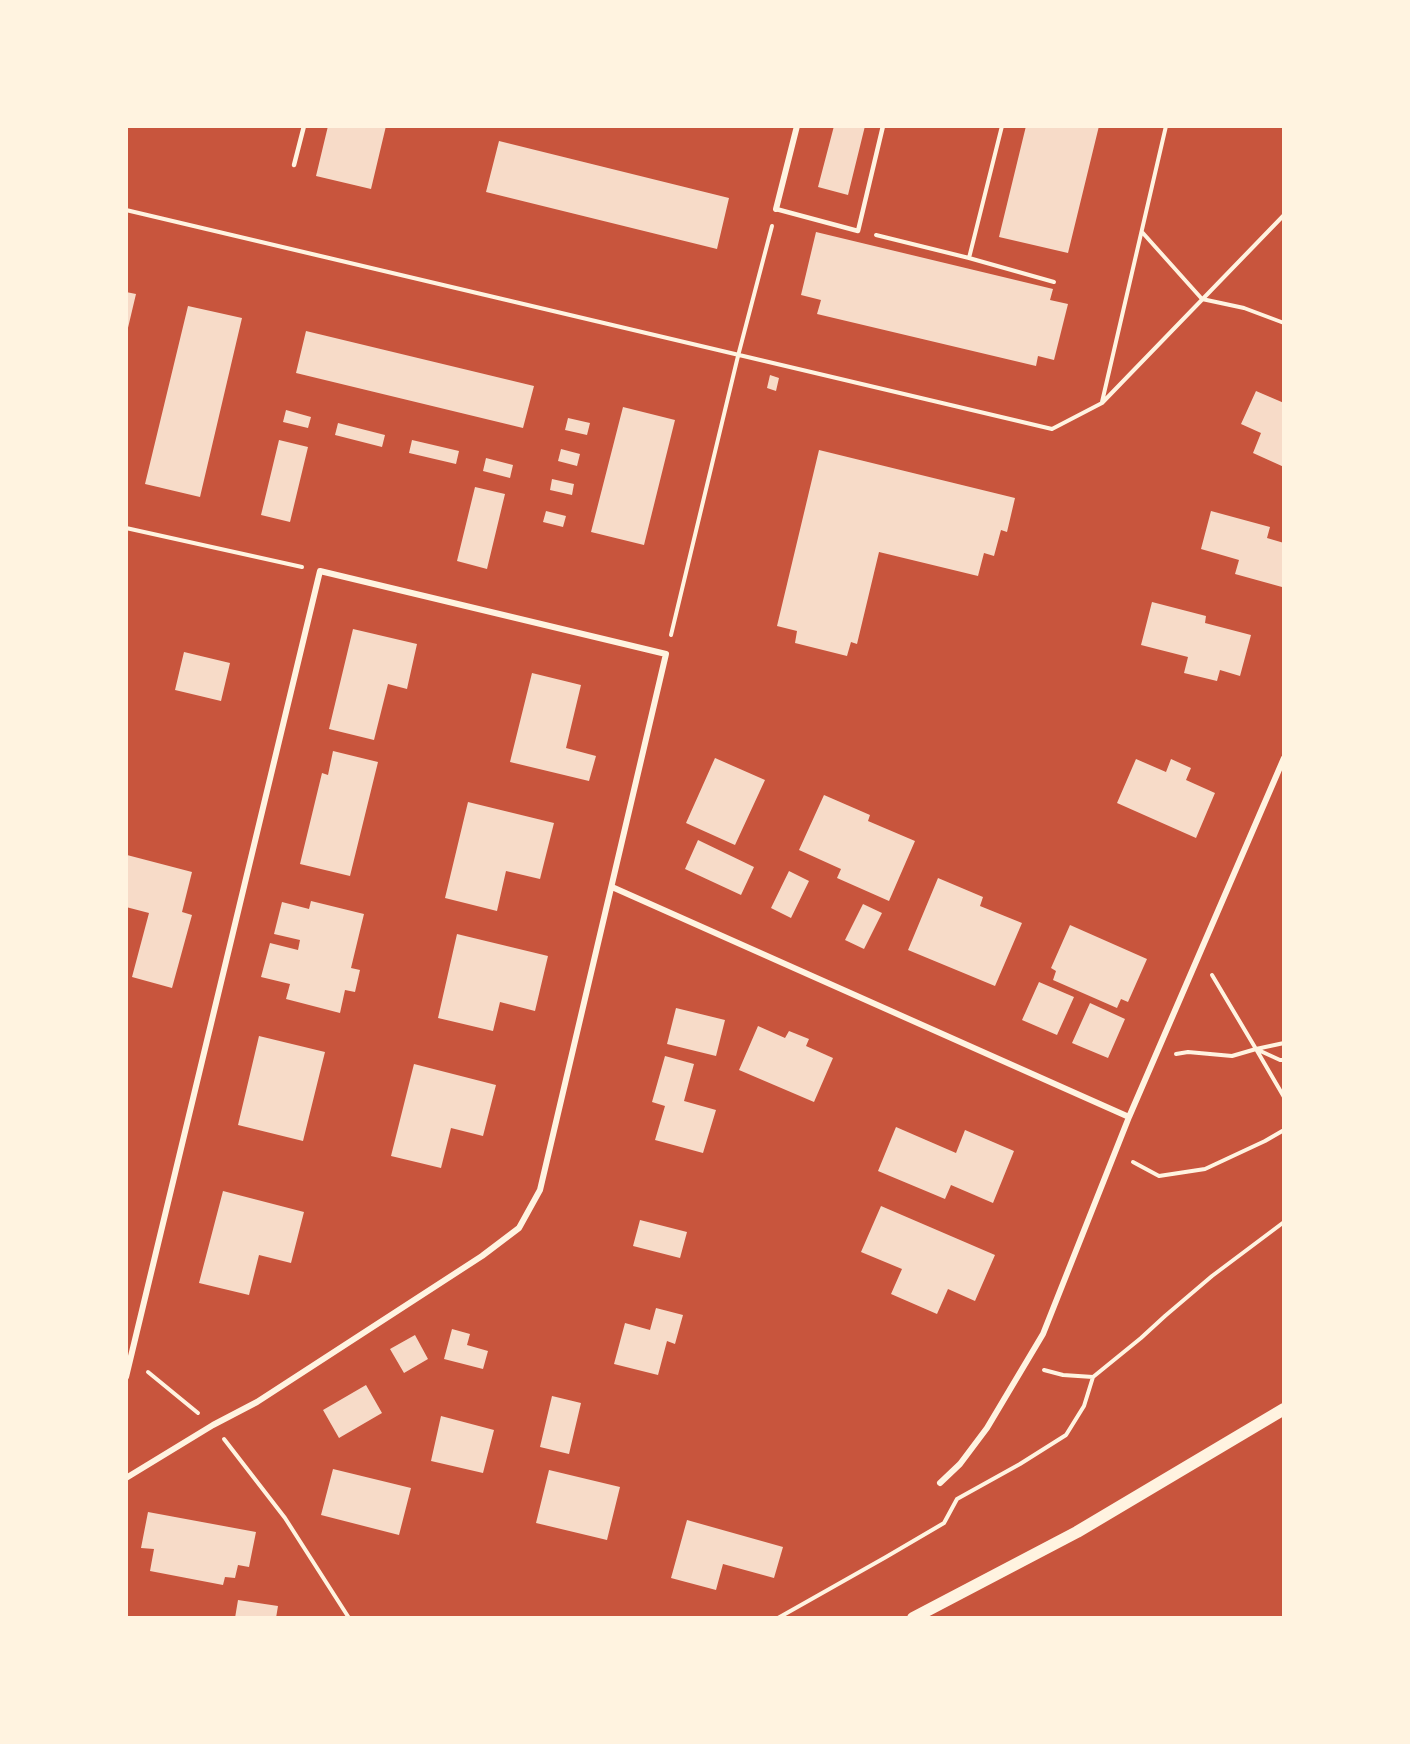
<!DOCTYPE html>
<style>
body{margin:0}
#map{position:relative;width:1410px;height:1744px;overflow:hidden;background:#c8553d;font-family:Commissioner,sans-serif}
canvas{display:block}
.frame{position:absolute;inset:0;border:128px solid #fff3e0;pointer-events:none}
</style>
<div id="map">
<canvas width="1410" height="1744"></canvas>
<div class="frame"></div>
</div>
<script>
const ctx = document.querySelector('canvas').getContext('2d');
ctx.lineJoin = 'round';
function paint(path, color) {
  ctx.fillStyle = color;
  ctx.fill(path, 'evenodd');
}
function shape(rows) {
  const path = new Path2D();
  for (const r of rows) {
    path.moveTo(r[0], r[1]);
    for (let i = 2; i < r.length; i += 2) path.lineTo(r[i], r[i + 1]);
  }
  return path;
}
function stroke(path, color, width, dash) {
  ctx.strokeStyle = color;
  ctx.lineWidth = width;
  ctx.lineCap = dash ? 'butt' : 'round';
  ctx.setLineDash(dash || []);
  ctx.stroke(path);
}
const building = shape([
 [328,126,386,126,371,189,316,176],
 [834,126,865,126,848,195,818,187],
 [1026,126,1099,126,1068,253,999,237],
 [499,141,729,198,717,249,486,192],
 [816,232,1053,289,1050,300,1068,304,1054,360,1038,356,1036,366,817,314,821,300,801,295],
 [126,292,136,294,127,332,126,332],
 [188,306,242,318,200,497,145,484],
 [306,331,534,386,523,428,296,373],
 [770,375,779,378,776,391,767,388],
 [1256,391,1284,403,1284,467,1253,453,1261,433,1241,424],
 [623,407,675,420,644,545,591,532],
 [286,410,311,417,308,428,283,422],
 [568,418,590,423,587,435,565,430],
 [338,423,385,435,382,447,335,435],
 [279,440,308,447,290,522,261,515],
 [412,440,459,451,456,464,409,453],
 [561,449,580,454,577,466,558,461],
 [819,450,1015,498,1007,532,1001,530,994,556,984,553,978,576,879,552,857,644,851,642,847,656,795,643,797,631,777,626],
 [486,458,513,465,510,478,483,471],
 [552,479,574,484,572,495,550,490],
 [475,487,505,494,487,569,457,561],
 [546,511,566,516,563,527,543,522],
 [1211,511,1270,527,1267,538,1284,543,1284,580,1282,587,1235,574,1239,560,1201,549],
 [1152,602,1206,616,1205,623,1251,635,1240,676,1220,670,1217,681,1184,673,1188,657,1141,645],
 [353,629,417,644,407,689,388,684,374,740,329,729],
 [184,652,230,663,221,701,175,690],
 [532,673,581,685,566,748,596,756,589,781,510,762],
 [333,751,378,762,350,876,300,864,322,773,328,775],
 [715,758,765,780,735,845,686,823],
 [1136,759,1166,772,1171,759,1191,768,1186,780,1215,793,1196,838,1117,803],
 [824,795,870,815,868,821,915,841,889,901,837,878,841,869,799,850],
 [468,802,554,823,540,879,506,871,497,911,445,898],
 [698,840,754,867,741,895,685,869],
 [127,855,192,872,182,912,192,915,172,988,132,977,149,913,126,907],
 [789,871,809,881,791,918,771,908],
 [938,878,983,897,980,906,1022,923,995,986,908,950],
 [311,901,364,914,351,968,360,970,355,992,345,990,340,1013,286,999,290,984,261,977,270,943,298,950,300,940,274,934,282,902,309,909],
 [863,904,882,913,864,949,845,940],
 [1070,925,1147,959,1128,1002,1121,999,1117,1008,1053,980,1056,971,1051,968],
 [457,934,548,956,535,1011,500,1002,493,1031,438,1018],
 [1039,982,1074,997,1057,1035,1022,1020],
 [1090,1003,1125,1019,1108,1058,1072,1043],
 [676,1008,725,1020,716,1056,667,1044],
 [758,1026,785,1038,789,1031,809,1039,806,1046,833,1058,814,1102,739,1070],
 [259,1036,325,1052,303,1141,238,1125],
 [665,1056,694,1064,684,1101,716,1110,703,1153,655,1140,665,1106,652,1102],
 [414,1064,496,1085,483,1136,451,1128,441,1168,391,1156],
 [896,1127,956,1153,965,1130,1014,1151,993,1203,951,1185,945,1199,878,1171],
 [223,1191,304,1212,291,1263,259,1255,249,1295,199,1283],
 [881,1206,995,1255,975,1301,948,1289,937,1314,891,1294,902,1269,861,1252],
 [640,1220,687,1232,680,1258,633,1246],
 [656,1308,683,1315,675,1344,667,1341,658,1375,614,1364,625,1323,650,1330],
 [452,1329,470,1334,467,1345,488,1351,483,1369,444,1359],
 [415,1335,428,1359,404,1373,390,1349],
 [366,1385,382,1413,339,1438,323,1410],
 [552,1396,581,1403,569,1454,540,1447],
 [441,1416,494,1430,483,1473,431,1461],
 [333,1469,411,1488,399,1535,321,1515],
 [549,1470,620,1487,607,1540,536,1523],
 [148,1512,256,1532,249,1567,238,1565,235,1578,225,1577,223,1585,150,1571,154,1549,141,1548],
 [687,1520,783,1547,774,1578,723,1564,716,1590,671,1578],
 [238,1600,278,1606,276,1618,235,1618]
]);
const path = shape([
 [126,210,1052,429,1102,403,1284,215],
 [1142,232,1202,299,1244,308,1284,323],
 [876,235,969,258,1002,126],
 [969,258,1054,282],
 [1102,402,1166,126],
 [126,528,302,567],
 [671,635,738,356,772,226],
 [1212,975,1256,1049,1280,1060,1284,1060],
 [1256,1049,1284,1043],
 [1176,1054,1188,1052,1232,1056,1256,1049,1284,1097],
 [1133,1162,1159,1176,1205,1169,1265,1141,1284,1130],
 [1044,1370,1063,1375,1093,1377],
 [148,1372,198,1413],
 [224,1439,285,1518,349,1618],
 [778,1618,886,1557,944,1523,957,1499,1020,1464,1066,1435,1084,1406,1093,1377,1141,1338,1165,1316,1212,1276,1284,1222]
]);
const service = shape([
 [294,165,304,126],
 [776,209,858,231,883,126]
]);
const minor = shape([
 [776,209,797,126],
 [612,887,1129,1117],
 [126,1377,320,571,666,654,540,1190,519,1228,482,1256,257,1402,213,1425,126,1478],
 [940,1483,960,1464,987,1428,1043,1334,1129,1117,1284,758]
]);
const secondary = shape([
 [913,1618,1077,1532,1284,1409]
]);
paint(building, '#f7dbc8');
stroke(path, '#fff3e0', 4);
stroke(service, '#fff3e0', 4.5);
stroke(minor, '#fff3e0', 6);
stroke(secondary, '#fff3e0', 12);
</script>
